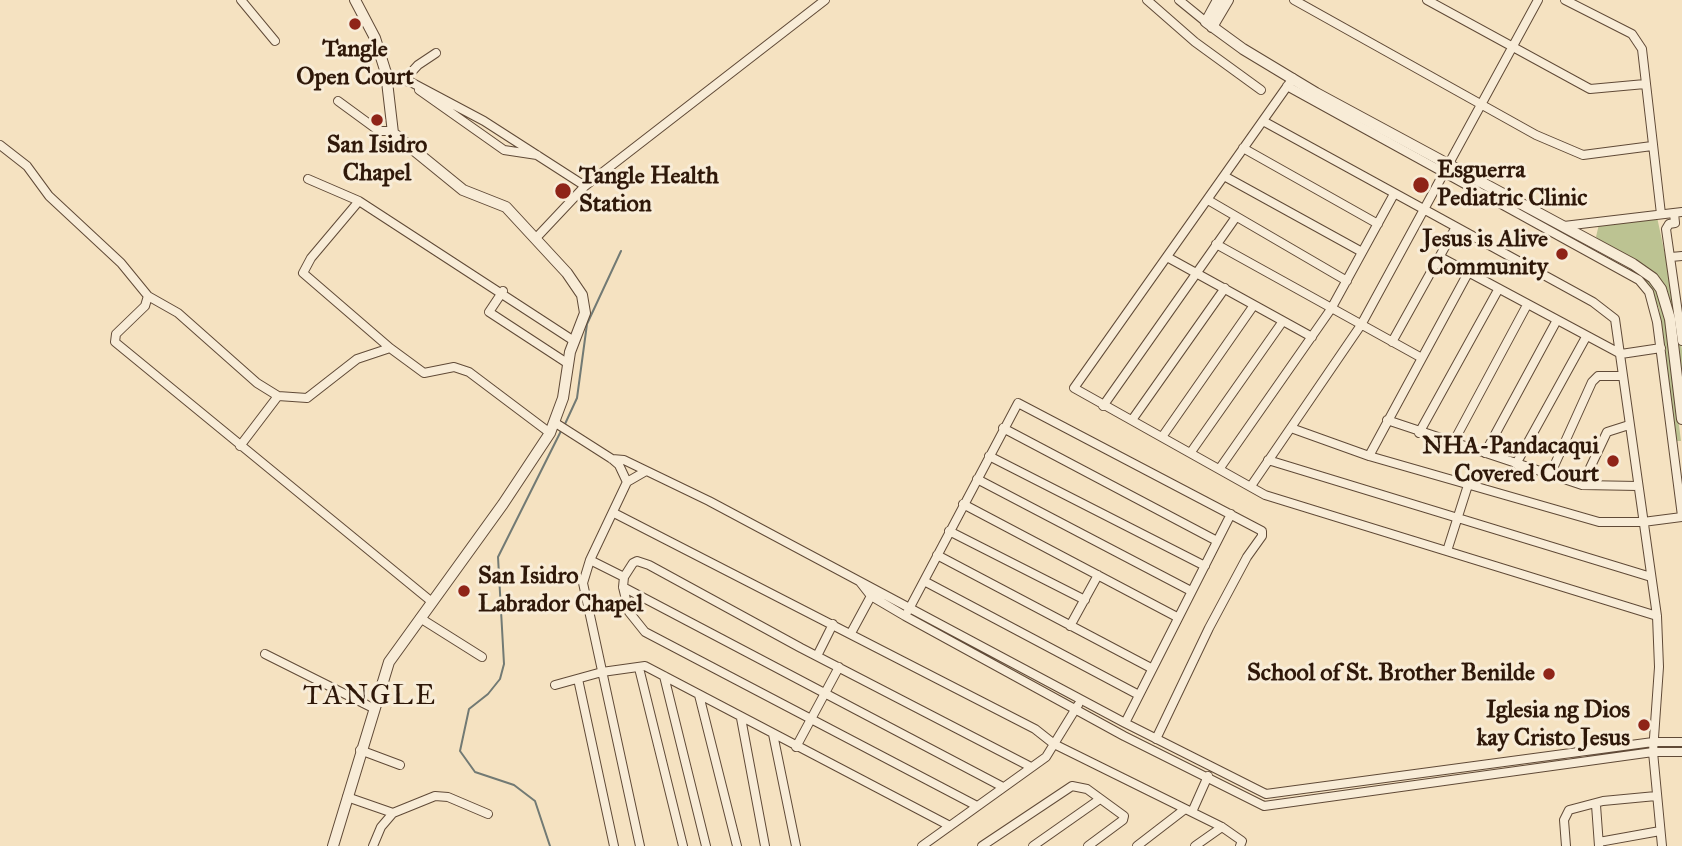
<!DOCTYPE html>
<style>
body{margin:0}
canvas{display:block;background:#f5e2c1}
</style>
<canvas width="1682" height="846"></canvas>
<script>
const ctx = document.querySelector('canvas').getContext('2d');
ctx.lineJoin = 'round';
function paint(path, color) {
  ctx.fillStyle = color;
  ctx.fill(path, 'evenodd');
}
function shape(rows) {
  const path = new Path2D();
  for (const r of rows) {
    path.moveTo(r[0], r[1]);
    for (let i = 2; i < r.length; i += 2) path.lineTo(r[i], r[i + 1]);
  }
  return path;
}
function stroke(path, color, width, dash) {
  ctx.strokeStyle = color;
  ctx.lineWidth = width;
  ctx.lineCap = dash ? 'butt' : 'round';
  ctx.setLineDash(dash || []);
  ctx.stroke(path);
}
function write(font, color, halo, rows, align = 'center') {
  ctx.font = font + ' "IM FELL Great Primer",serif';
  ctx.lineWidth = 6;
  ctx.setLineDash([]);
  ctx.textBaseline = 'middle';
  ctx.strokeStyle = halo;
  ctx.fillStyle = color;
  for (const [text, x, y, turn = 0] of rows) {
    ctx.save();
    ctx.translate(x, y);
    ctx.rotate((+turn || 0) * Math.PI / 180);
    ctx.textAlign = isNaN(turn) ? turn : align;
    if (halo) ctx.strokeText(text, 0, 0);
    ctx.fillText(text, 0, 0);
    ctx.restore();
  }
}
const green = shape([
 [1657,217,1677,311,1682,351,1682,388,1670,300,1664,286,1596,237,1599,224],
 [1623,264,1647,275,1663,301,1681,441,1676,441,1674,437,1659,308,1648,285]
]);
const stream = shape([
 [565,424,577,398,587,324,621,251],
 [550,846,535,801,514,785,475,772,460,751,469,709,488,694,500,679,504,664,498,557,562,429]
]);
const minor = shape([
 [241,0,275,41],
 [1147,0,1195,42,1261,90],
 [1179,0,1206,22],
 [1294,0,1536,135,1583,155,1652,146],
 [1427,0,1590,89,1645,84],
 [1565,0,1632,34,1642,49,1661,214],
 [436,53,418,65,405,79,484,121,585,186],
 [386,73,409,82],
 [1293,78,1074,388,1265,495,1657,616],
 [1287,86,1639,280,1649,292,1657,322,1682,516],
 [419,90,504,150,537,155],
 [338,101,379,131,391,131],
 [1263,121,1593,302,1615,319,1657,616,1659,667,1653,752,1662,846],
 [0,145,27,166,49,196,121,263,148,296,178,313,257,383,278,396,307,398,357,359,390,348,424,373,454,367,469,372,550,433],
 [1243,148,1378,224],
 [1224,176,1362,252],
 [308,179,359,201,574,341],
 [1208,200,1347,281],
 [359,201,311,258,303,273,390,348],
 [1674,213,1675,223,1669,224,1666,229,1682,341],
 [1564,226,1682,212],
 [537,237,585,186,825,0],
 [1216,244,1420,357],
 [1167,257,1312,337],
 [1440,257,1621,354,1661,348],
 [1671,257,1682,256],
 [503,291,489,312,567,363],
 [148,296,145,306,116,334,115,342,432,602],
 [1392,342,1456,227],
 [1103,406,1236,217],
 [1132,420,1225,288],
 [1387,420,1582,485,1638,486],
 [554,422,612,459,619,465,627,482,590,560,583,583,640,846],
 [1003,428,1217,541],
 [1291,428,1369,456,1599,522,1643,522,1682,517],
 [1419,433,1498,290],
 [1162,437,1254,305],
 [1453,443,1527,305],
 [240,446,278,396],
 [1191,452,1283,321],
 [1485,453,1557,320],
 [989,456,1205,566],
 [1369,456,1468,273],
 [612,459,624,460,709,501,1125,723,1266,794,1653,742,1682,742],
 [1268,460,1651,577],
 [1516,464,1586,337],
 [1220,468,1331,309,1394,194],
 [1550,475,1592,382,1598,376,1623,376],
 [977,479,1191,591],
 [627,482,646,471],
 [1582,485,1607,432,1629,425],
 [1251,486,1361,325,1538,0],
 [963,504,1177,617],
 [614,513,1035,729,1054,744,1222,827,1242,841,1240,846],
 [949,531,1085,600],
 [1447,551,1468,485],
 [937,555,1151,668],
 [590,560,624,577],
 [924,581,1137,694],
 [860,582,871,596,905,616,1124,736,1264,806,1653,752,1682,752],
 [623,587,1003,787],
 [908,611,1018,403,1262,531,1262,536,1247,557,1209,628,1156,739],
 [420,618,482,657],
 [1070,626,1098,575],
 [851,633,871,596],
 [265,654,373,708],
 [817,656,833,624],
 [639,668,683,846],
 [664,676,706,846],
 [578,679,614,846],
 [555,685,602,672,645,666,950,826],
 [699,695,737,846],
 [741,718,765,846],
 [1125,723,1231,514],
 [773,734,796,846],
 [796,747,839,667],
 [360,750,400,765],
 [347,797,393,813],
 [1596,805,1599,846],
 [977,806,645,632,629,612,623,587,624,577,633,563,637,561,649,565,801,648,1031,767],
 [1192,812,1208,776],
 [1599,842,1660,831],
 [373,846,381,827,393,813,435,796,448,797,488,814],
 [922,846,1046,757,1078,705],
 [982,846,1072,786,1087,789,1124,816,1123,820,1088,846],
 [1033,846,1100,799],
 [1137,846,1185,809],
 [1195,846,1222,827],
 [1566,846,1564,820,1569,810,1603,801,1656,796]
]);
const tertiary = shape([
 [1218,0,1206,22,1243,49,1316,93,1633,264,1653,278,1661,289,1670,319,1682,419],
 [1212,27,1228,0],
 [333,846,389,662,503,504,550,433,563,398,570,352,585,313,582,295,567,273,506,207,463,190,393,133,386,73,375,38,355,0]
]);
const markers = [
 [355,24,7,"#8f2418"],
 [377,120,7,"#8f2418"],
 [1421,185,9,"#8f2418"],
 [563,191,9,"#8f2418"],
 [1562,254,7,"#8f2418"],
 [1613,461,7,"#8f2418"],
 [464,591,7,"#8f2418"],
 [1549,674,7,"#8f2418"],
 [1644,725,7,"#8f2418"]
];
const poiNames = [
 ["Tangle",355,50,"center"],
 ["Open Court",355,78,"center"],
 ["San Isidro",377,146,"center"],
 ["Chapel",377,174,"center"],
 ["Esguerra",1437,171,"left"],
 ["Pediatric Clinic",1437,199,"left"],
 ["Tangle Health",579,177,"left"],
 ["Station",579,205,"left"],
 ["Jesus is Alive",1548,240],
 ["Community",1548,268],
 ["NHA-Pandacaqui",1599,447],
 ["Covered Court",1599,475],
 ["San Isidro",478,577,"left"],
 ["Labrador Chapel",478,605,"left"],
 ["School of St. Brother Benilde",1535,674],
 ["Iglesia ng Dios",1630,711],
 ["kay Cristo Jesus",1630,739]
];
const quarterNames = [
 ["TANGLE",370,697]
];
paint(green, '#bcc392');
stroke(stream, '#727a74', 2);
stroke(minor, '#604a37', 10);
stroke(tertiary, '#604a37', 12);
stroke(minor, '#f8ecd7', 8);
stroke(tertiary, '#f8ecd7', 10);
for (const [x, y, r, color] of markers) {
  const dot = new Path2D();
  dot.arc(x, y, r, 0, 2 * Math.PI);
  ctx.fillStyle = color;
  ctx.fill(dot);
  stroke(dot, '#f8ecd7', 2.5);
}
write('bold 24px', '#2f1809', '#f8ecd7', poiNames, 'right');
ctx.letterSpacing = '2px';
write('28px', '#2f1809', '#f8ecd7', quarterNames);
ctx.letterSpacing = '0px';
</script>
